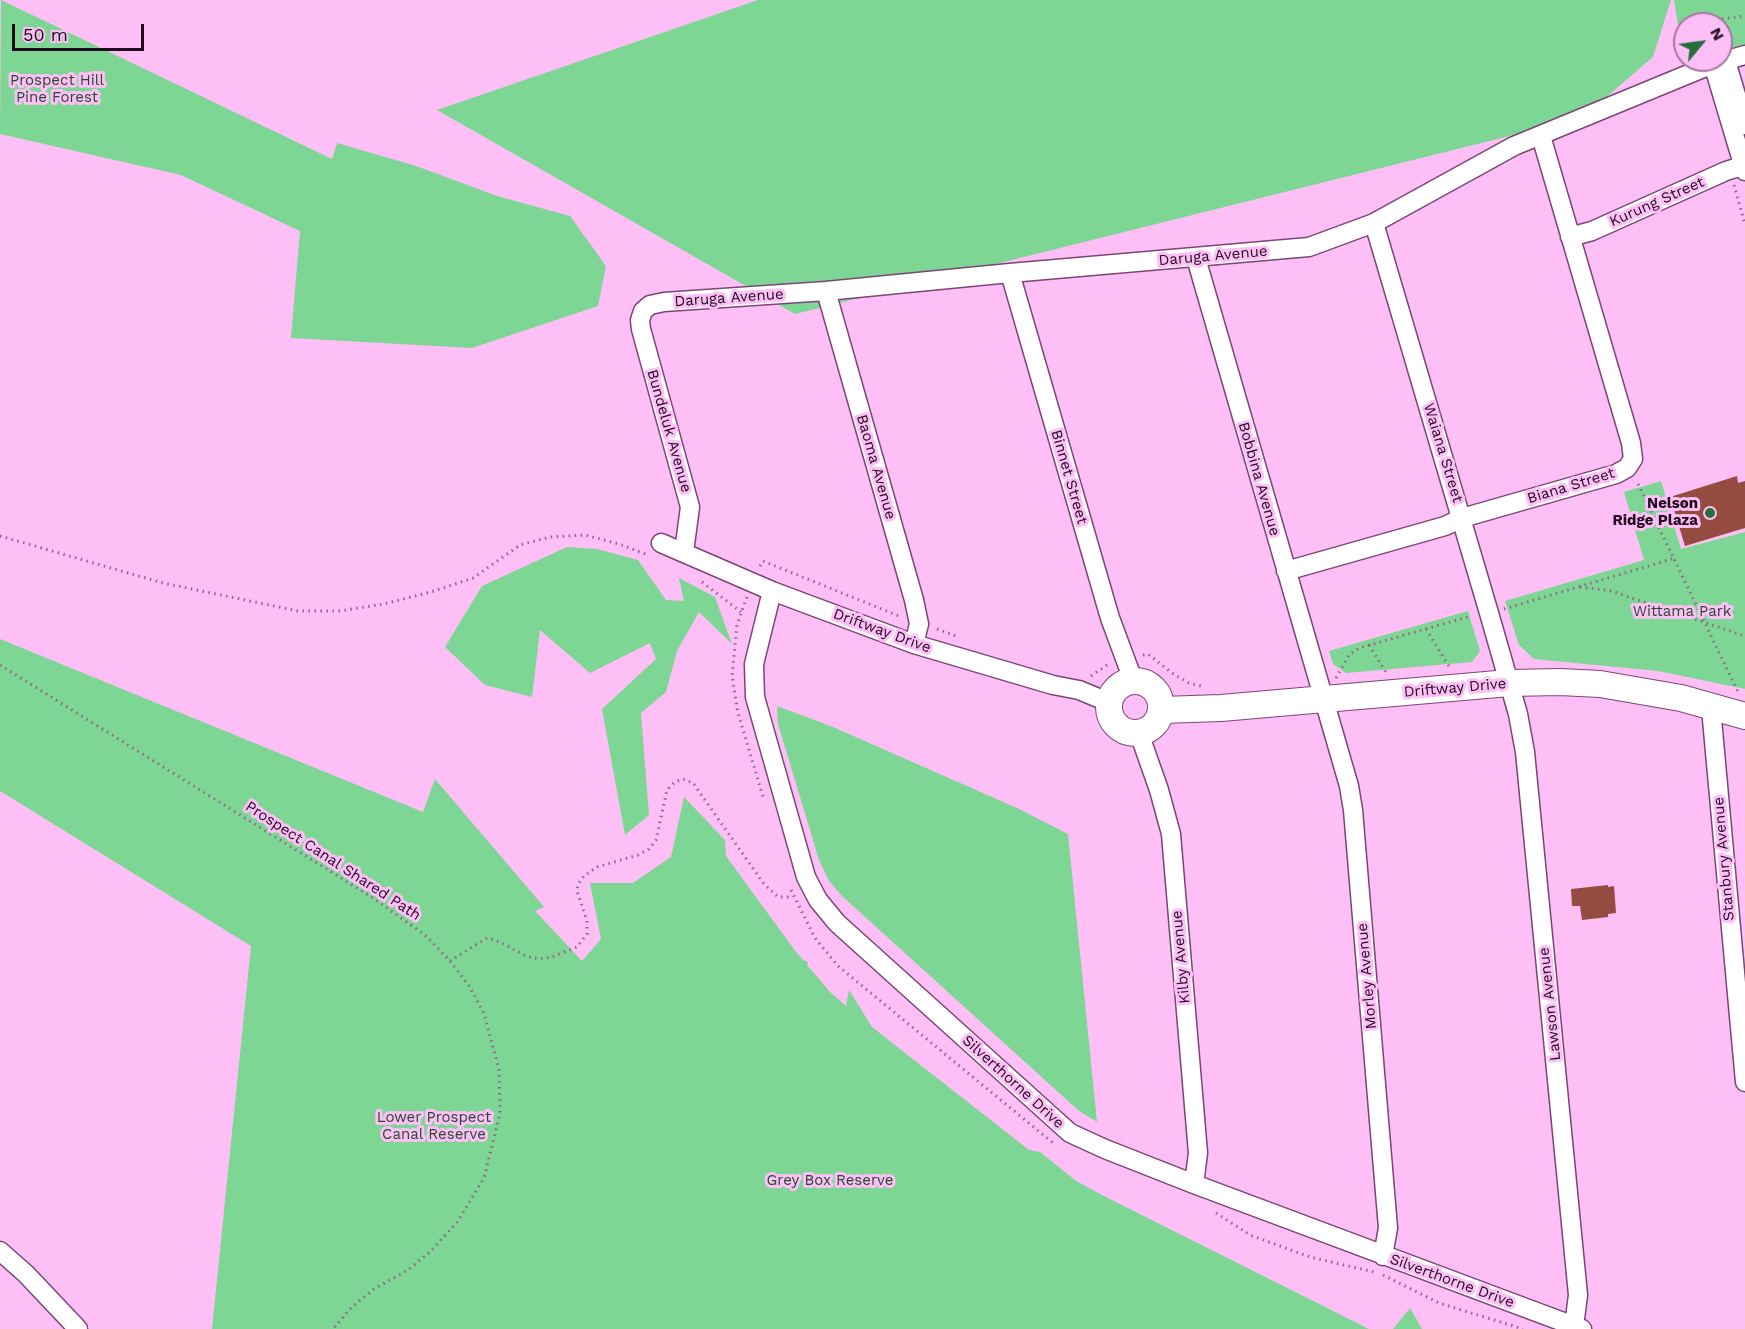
<!DOCTYPE html>
<style>
body{margin:0}
#map{position:relative;width:1745px;height:1329px;overflow:hidden;background:#febff7;font-family:"Work Sans",sans-serif}
canvas{display:block}
.north{position:absolute;left:1673px;top:12px;width:60px;height:60px;box-sizing:border-box;background:#febff7;border:2px solid #a677a1;border-radius:50%;rotate:61deg;font-size:16px;font-weight:700;line-height:24px;text-align:center;color:#210b1f}
.north::after{content:'';display:block;margin:auto;width:21px;height:27px;background:#266f3c;clip-path:polygon(50% 0,100% 100%,50% 72%,0 100%)}
.scale{position:absolute;left:12px;top:24px;width:132px;height:27px;box-sizing:border-box;border:3px solid #210b1f;border-top:0;padding-left:8px;font-size:18px;line-height:21px;white-space:nowrap;color:#210b1f;-webkit-text-stroke:4px #febff7;paint-order:stroke}
</style>
<div id="map">
<canvas width="1745" height="1329"></canvas>
<div class="north">N</div>
<div class="scale">50 m</div>
</div>
<script>
const ctx = document.querySelector('canvas').getContext('2d');
ctx.lineJoin = 'round';
function paint(path, color) {
  ctx.fillStyle = color;
  ctx.fill(path, 'evenodd');
}
function shape(rows) {
  const path = new Path2D();
  for (const r of rows) {
    if (r.length === 3) {
      path.moveTo(r[0] + r[2], r[1]);
      path.arc(r[0], r[1], r[2], 0, 2 * Math.PI);
      continue;
    }
    path.moveTo(r[0], r[1]);
    for (let i = 2; i < r.length; i += 2) path.lineTo(r[i], r[i + 1]);
  }
  return path;
}
function stroke(path, color, width, dash) {
  ctx.strokeStyle = color;
  ctx.lineWidth = width;
  ctx.lineCap = dash ? 'butt' : 'round';
  ctx.setLineDash(dash || []);
  ctx.stroke(path);
}
function write(font, color, halo, rows, align = 'center') {
  ctx.font = font + ' "Work Sans",sans-serif';
  ctx.lineWidth = 6;
  ctx.setLineDash([]);
  ctx.textBaseline = 'middle';
  ctx.strokeStyle = halo;
  ctx.fillStyle = color;
  for (const [text, x, y, turn = 0] of rows) {
    ctx.save();
    ctx.translate(x, y);
    ctx.rotate((+turn || 0) * Math.PI / 180);
    ctx.textAlign = isNaN(turn) ? turn : align;
    if (halo) ctx.strokeText(text, 0, 0);
    ctx.fillText(text, 0, 0);
    ctx.restore();
  }
}
const green = shape([
 [1,0,332,159,337,143,416,166,497,196,570,216,606,266,598,306,472,348,291,338,300,231,181,175,0,134],
 [758,0,1671,0,1653,57,1582,118,795,314,437,110],
 [1674,0,1745,0,1745,46,1721,53,1721,24,1685,24,1685,60,1696,60,1684,64],
 [1661,481,1681,549,1745,532,1745,689,1658,671,1534,659,1519,645,1505,601,1644,560,1624,492],
 [567,547,597,549,638,560,666,600,684,601,679,578,715,597,732,644,699,612,677,651,666,692,641,713,649,815,625,835,602,709,656,659,650,643,590,673,540,630,532,697,485,685,445,647,482,586],
 [1468,611,1480,651,1472,662,1346,673,1333,664,1329,651],
 [0,639,423,812,435,779,544,907,535,911,582,961,601,939,590,883,633,883,671,857,684,797,725,840,726,856,796,952,803,960,808,962,807,965,830,992,846,1006,849,990,872,1027,1029,1150,1040,1152,1075,1180,1098,1193,1369,1329,212,1329,251,946,0,791],
 [777,706,833,727,1017,808,1068,834,1097,1122,1079,1111,842,896,829,881,819,860,778,724],
 [1410,1308,1422,1329,1393,1329]
]);
const building = shape([
 [1737,476,1738,483,1745,481,1745,528,1685,546,1670,497],
 [1608,885,1608,887,1614,886,1616,913,1608,914,1608,917,1582,920,1580,906,1572,906,1571,889]
]);
const path = shape([
 [1714,24,1714,20,1745,16],
 [1734,185,1745,224],
 [1638,484,1738,692],
 [0,536,163,583,298,611,339,611,384,604,434,591,473,578,520,545,550,537,585,535,619,544,648,555],
 [760,566,763,561,899,616],
 [702,582,741,612],
 [1580,587,1611,591,1745,636],
 [747,597,737,625,732,676,738,713,763,797],
 [1504,609,1675,558],
 [937,629,956,636],
 [1426,629,1450,668],
 [1369,645,1387,674],
 [1143,655,1148,654,1172,673,1189,683,1201,686],
 [0,665,373,898,425,935,450,961,470,987,484,1014,499,1069,500,1114,484,1178,458,1221,431,1251,408,1270,374,1289,351,1308,333,1329],
 [1091,676,1110,663],
 [1336,678,1349,655,1359,648,1471,616],
 [791,890,815,938,838,966,1053,1143],
 [450,961,487,938,500,942,526,956,540,959,552,957,577,947,587,934,587,921,577,891,578,884,584,876,597,867,638,855,649,849,656,840,667,790,675,782,683,779,693,783,764,884,778,897,792,897],
 [1216,1213,1250,1235,1310,1257,1374,1272],
 [1383,1275,1439,1303,1523,1329]
]);
const street = shape([
 [1726,61,1745,125],
 [1713,64,1745,171],
 [1374,223,1489,613,1518,714,1525,752,1578,1295,1574,1326],
 [1570,237,1592,231,1726,171,1745,165],
 [1196,258,1349,786,1353,810,1388,1228,1383,1256],
 [1010,273,1110,618,1133,680],
 [826,291,914,600,919,624,914,644],
 [661,543,772,591,914,644,1053,685,1079,690,1108,702],
 [684,552,690,507,641,329,640,320,643,311,650,305,664,302,826,291,1010,273,1309,247,1374,223,1514,146,1713,64,1745,55],
 [1286,571,1445,526,1462,518,1616,474,1627,468,1633,459,1631,443,1541,136],
 [772,591,754,664,755,697,806,877,818,900,837,923,1070,1133,1105,1149,1194,1184,1582,1329],
 [1711,708,1745,1082],
 [1139,733,1159,790,1171,834,1198,1153,1194,1184],
 [0,1251,26,1274,78,1329]
]);
const secondary = shape([
 [1135,707,26],
 [1162,710,1221,708,1509,683,1560,682,1600,684,1681,698,1745,716]
]);
const markers = [
 [1710,513,6,"#266f3c"]
];
const parkNames = [
 ["Prospect Hill",57,81],
 ["Pine Forest",57,98],
 ["Wittama Park",1682,612],
 ["Lower Prospect",434,1118],
 ["Canal Reserve",434,1135],
 ["Grey Box Reserve",830,1181]
];
const streetNames = [
 ["Kurung Street",1657,202,-24],
 ["Daruga Avenue",1213,256,-5],
 ["Daruga Avenue",729,298,-4],
 ["Bundeluk Avenue",669,431,74],
 ["Waiana Street",1443,453,73],
 ["Baoma Avenue",876,467,74],
 ["Binnet Street",1069,477,74],
 ["Bobbina Avenue",1259,479,74],
 ["Biana Street",1571,486,-17],
 ["Driftway Drive",882,631,20],
 ["Driftway Drive",1455,688,-5],
 ["Stanbury Avenue",1724,859,-95],
 ["Prospect Canal Shared Path",333,861,33],
 ["Kilby Avenue",1181,957,-95],
 ["Morley Avenue",1367,976,-95],
 ["Lawson Avenue",1550,1004,-96],
 ["Silverthorne Drive",1013,1082,42],
 ["Silverthorne Drive",1452,1281,20]
];
const poiNames = [
 ["Nelson",1698,504],
 ["Ridge Plaza",1698,521]
];
paint(green, '#7dd693');
paint(building, '#954c40');
stroke(street, '#7b4576', 21);
stroke(secondary, '#7b4576', 28);
stroke(path, '#90658b', 3, [1.5, 4.5]);
stroke(street, '#fff', 18);
stroke(secondary, '#fff', 26);
for (const [x, y, r, color] of markers) {
  const dot = new Path2D();
  dot.arc(x, y, r, 0, 2 * Math.PI);
  ctx.fillStyle = color;
  ctx.fill(dot);
  stroke(dot, '#febff7', 2);
}
write('15px', '#214b2c', '#febff7', parkNames);
write('15px', '#210b1f', '#febff7', streetNames);
write('bold 15px', '#210b1f', '#febff7', poiNames, 'right');
</script>
